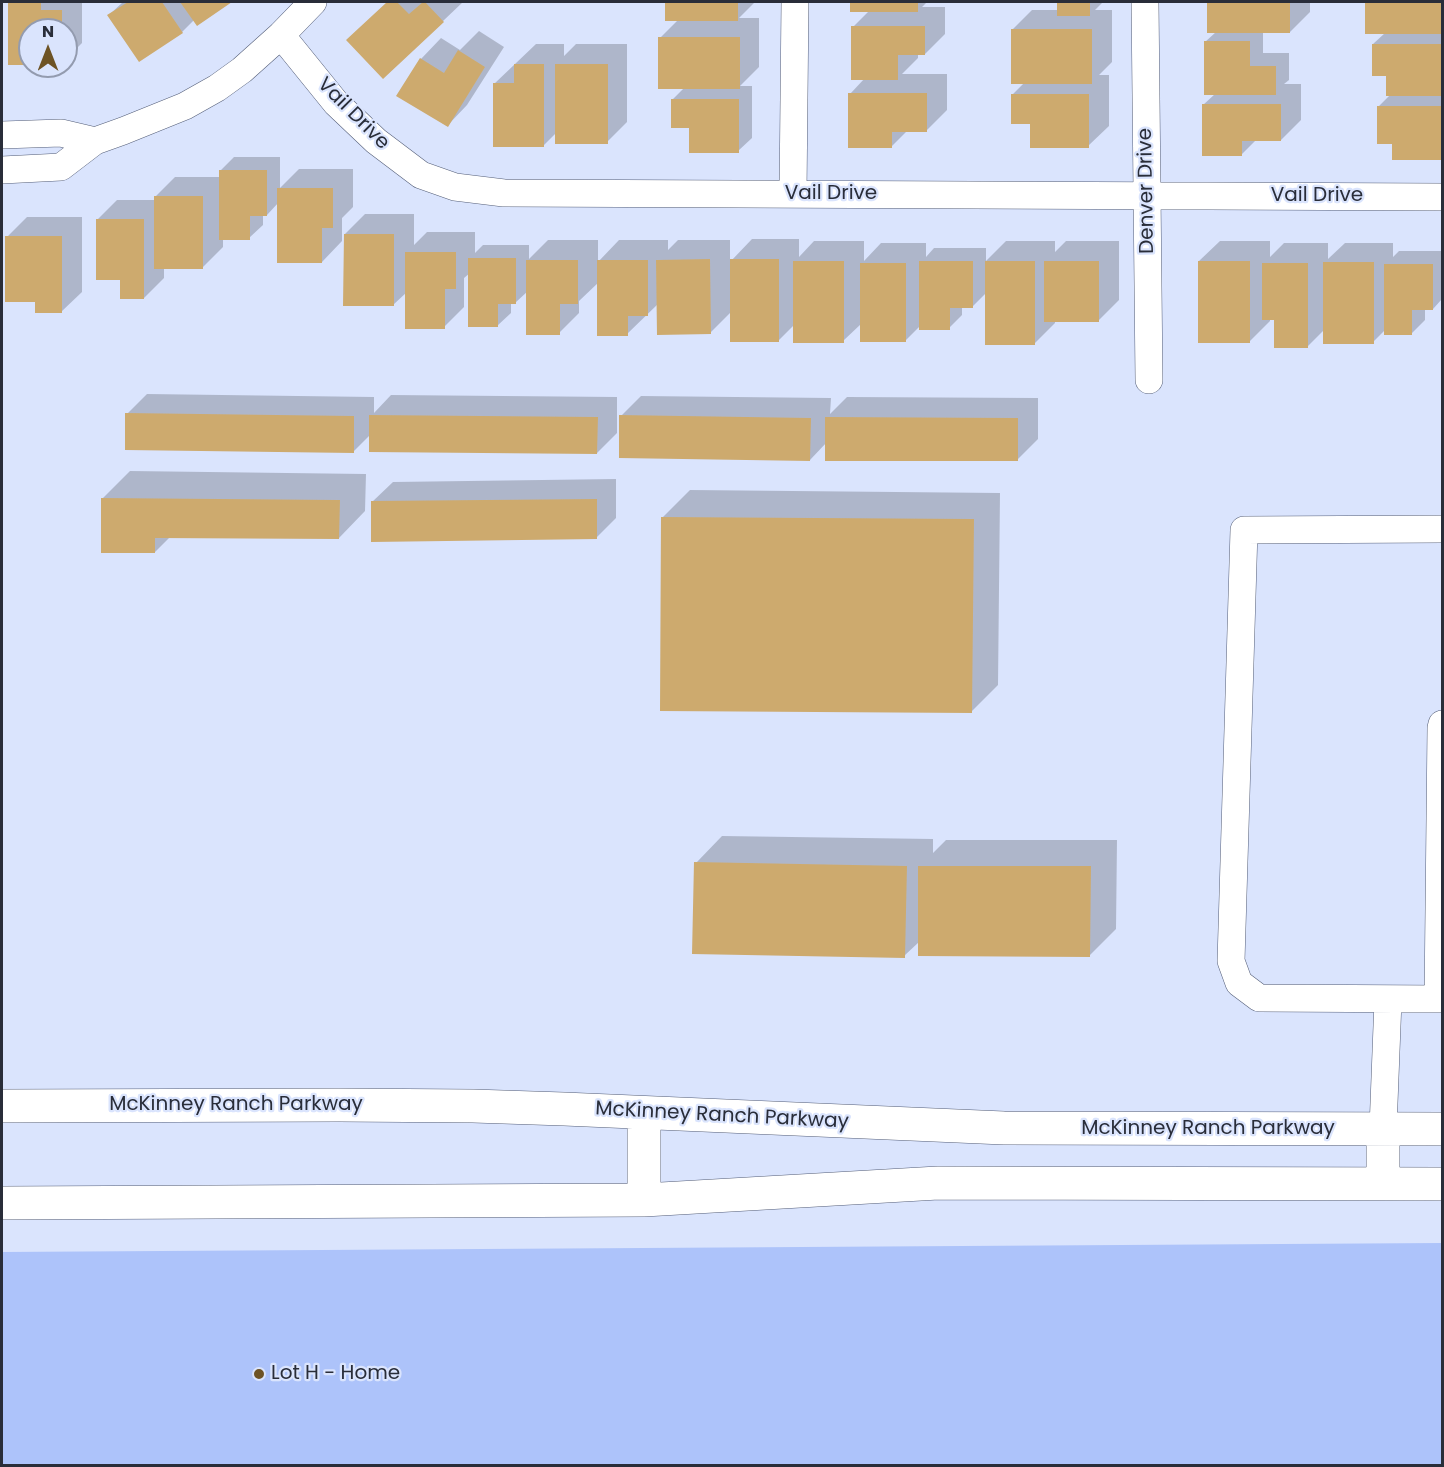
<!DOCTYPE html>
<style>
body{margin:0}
#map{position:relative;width:1444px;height:1467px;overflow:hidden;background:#dae4fd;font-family:Poppins,sans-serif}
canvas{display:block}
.frame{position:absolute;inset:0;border:3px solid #292d39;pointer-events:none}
.north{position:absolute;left:18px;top:18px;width:60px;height:60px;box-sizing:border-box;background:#dae4fd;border:2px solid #939baf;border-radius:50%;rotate:0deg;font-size:16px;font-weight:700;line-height:24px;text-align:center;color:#292d39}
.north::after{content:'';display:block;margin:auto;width:21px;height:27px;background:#6d5325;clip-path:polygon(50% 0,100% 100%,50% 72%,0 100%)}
</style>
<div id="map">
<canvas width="1444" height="1467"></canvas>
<div class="frame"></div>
<div class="north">N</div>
</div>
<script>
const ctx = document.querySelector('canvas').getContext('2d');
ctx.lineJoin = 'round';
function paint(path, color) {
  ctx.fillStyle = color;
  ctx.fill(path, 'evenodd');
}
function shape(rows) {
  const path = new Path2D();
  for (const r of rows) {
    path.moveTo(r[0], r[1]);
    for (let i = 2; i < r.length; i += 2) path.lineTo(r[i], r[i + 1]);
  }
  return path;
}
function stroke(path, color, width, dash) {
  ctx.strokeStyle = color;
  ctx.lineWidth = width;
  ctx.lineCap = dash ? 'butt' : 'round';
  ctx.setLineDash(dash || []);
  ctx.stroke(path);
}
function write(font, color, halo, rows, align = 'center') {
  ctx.font = font + ' Poppins,sans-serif';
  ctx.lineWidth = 4.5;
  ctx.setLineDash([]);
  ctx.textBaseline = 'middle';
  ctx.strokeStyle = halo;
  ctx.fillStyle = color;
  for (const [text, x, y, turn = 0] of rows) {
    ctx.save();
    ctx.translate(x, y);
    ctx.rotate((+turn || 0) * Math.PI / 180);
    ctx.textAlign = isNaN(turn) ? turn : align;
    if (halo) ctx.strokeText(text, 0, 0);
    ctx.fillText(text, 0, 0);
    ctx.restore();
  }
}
const green = shape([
 [1442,1243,1442,1465,2,1465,2,1252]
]);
const shadow = shape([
 [10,2,82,2,82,43,66,59,66,30,30,30,30,63,10,63],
 [123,2,229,2,197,24,194,20,182,32,109,15],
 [388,2,463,2,443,21,369,20],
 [667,2,755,2,739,18,759,18,759,67,740,86,752,86,752,138,738,151,690,127,672,100,684,88,660,38,678,20,667,20],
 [852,2,927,2,922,7,945,7,945,34,925,54,918,54,918,58,902,74,947,74,947,110,927,130,908,130,892,146,850,94,865,78,853,27,869,11,852,11],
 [1022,2,1103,2,1095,10,1112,10,1112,62,1099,75,1109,75,1109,126,1088,146,1032,123,1012,95,1025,82,1012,30,1032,10,1058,10,1058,2],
 [1208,2,1310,2,1310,12,1290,32,1263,32,1263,53,1289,53,1289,80,1284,84,1301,84,1301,120,1281,140,1256,140,1242,154,1203,105,1215,94,1205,42,1216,32,1208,32],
 [1367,2,1442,2,1442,158,1393,158,1393,142,1378,107,1391,94,1387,74,1373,44,1385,33,1367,33],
 [479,31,504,47,467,105,447,126,398,95,421,59,441,38,460,50],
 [536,44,564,44,564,56,576,44,627,44,627,122,607,142,556,133,544,145,494,84],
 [234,157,280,157,280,188,299,169,353,169,353,207,342,218,342,241,322,262,279,202,267,215,263,215,263,225,249,238,223,238,223,247,203,267,164,267,164,278,144,298,121,279,97,220,117,200,155,200,155,197,175,177,221,177,221,170],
 [365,214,414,214,414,245,427,232,475,232,475,253,483,245,529,245,529,259,548,240,598,240,598,262,619,240,668,240,668,250,678,240,730,240,730,262,752,239,799,239,799,257,814,241,864,241,864,261,881,243,926,243,926,257,934,248,986,248,986,261,1006,241,1055,241,1055,252,1066,241,1119,241,1119,300,1099,320,1055,320,1055,323,1035,343,986,293,973,306,962,306,962,315,949,328,921,325,906,340,861,324,843,341,794,325,779,340,732,311,710,333,658,304,627,334,599,282,579,301,579,313,559,333,528,291,515,303,511,303,511,313,497,326,470,273,464,278,464,307,444,327,407,292,393,305,345,234],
 [27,217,82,217,82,292,61,312,37,301,7,237],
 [1220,241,1270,241,1270,257,1284,243,1328,243,1328,259,1345,243,1393,243,1393,257,1399,251,1442,251,1442,299,1433,309,1425,309,1425,320,1412,333,1385,330,1373,342,1324,330,1308,346,1275,318,1270,318,1270,321,1250,341,1199,261],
 [147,394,374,397,374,413,391,395,617,397,617,433,597,453,371,434,353,452,127,414],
 [641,396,831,398,830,414,847,397,1038,398,1038,439,1017,460,827,442,810,460,621,416],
 [130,471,366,474,365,511,339,538,170,537,155,552,103,498],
 [616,479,616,518,596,538,372,502,393,482],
 [690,490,1000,493,998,685,971,712,663,517],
 [722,836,933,839,933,853,946,840,1117,840,1116,929,1090,955,919,942,904,956,696,863]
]);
const building = shape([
 [8,2,41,2,41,10,62,10,62,30,30,30,30,65,8,65],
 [128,2,162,2,183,33,139,62,107,15],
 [180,2,232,2,197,26],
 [387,2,397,2,409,14,423,2,425,2,444,22,383,79,346,40],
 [665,2,738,2,738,21,665,21],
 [850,2,918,2,918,12,850,12],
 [1057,2,1090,2,1090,16,1057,16],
 [1207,2,1290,2,1290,33,1207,33],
 [1365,2,1442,2,1442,34,1365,34],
 [851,26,925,26,925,55,898,55,898,80,851,80],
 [1011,29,1092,29,1092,84,1011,84],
 [658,37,740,37,740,89,658,89],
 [1204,41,1250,41,1250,66,1276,66,1276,95,1204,95],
 [1372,44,1442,44,1442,96,1386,96,1386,76,1372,76],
 [458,50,485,67,448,127,396,96,420,58,444,73],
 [514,64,544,64,544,147,493,147,493,83,514,83],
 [555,64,608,64,608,144,555,144],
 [848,93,927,93,927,132,892,132,892,148,848,148],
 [1011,94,1089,94,1089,148,1030,148,1030,124,1011,124],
 [671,99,739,99,739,153,689,153,689,128,671,128],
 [1202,104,1281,104,1281,141,1242,141,1242,156,1202,156],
 [1377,106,1442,106,1442,160,1392,160,1392,144,1377,144],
 [219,170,267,170,267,216,250,216,250,240,219,240],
 [277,188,333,188,333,228,322,228,322,263,277,263],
 [154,196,203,196,203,269,154,269],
 [96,219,144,219,144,299,120,299,120,280,96,280],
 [344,234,394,234,394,306,343,306],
 [5,236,62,236,62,313,35,313,35,302,5,302],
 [405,252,456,252,456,289,445,289,445,329,405,329],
 [468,258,516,258,516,304,498,304,498,327,468,327],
 [710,259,711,334,657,335,656,260],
 [730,259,779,259,779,342,730,342],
 [526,260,578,260,578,304,560,304,560,335,526,335],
 [597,260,648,260,648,316,628,316,628,336,597,336],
 [793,261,844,261,844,343,793,343],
 [919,261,973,261,973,308,950,308,950,330,919,330],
 [985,261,1035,261,1035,345,985,345],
 [1044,261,1099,261,1099,322,1044,322],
 [1198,261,1250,261,1250,343,1198,343],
 [1323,262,1374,262,1374,344,1323,344],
 [860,263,906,263,906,342,860,342],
 [1262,263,1308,263,1308,348,1274,348,1274,320,1262,320],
 [1384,264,1433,264,1433,310,1412,310,1412,335,1384,335],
 [125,413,354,416,354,453,125,450],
 [369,415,598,417,597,454,369,452],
 [619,415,811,418,810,461,619,458],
 [825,417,1018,418,1018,461,825,461],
 [101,498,340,500,339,539,155,538,155,553,101,553],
 [597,499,597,539,371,542,371,501],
 [661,517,974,519,972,713,660,711],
 [694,862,907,866,905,958,692,954],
 [918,866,1091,866,1090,957,918,956]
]);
const minor = shape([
 [1145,2,1149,380],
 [281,35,336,103,376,141,421,175,455,187,504,193,1442,197],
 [2,135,61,133,95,141],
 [2,170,61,167,95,141,123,131,185,106,217,88,242,70,281,35,313,2],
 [793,194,795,2],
 [1442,529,1244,530,1231,961,1239,983,1259,998,1442,999],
 [1438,999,1441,728,1442,724],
 [1383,1129,1388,1000]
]);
const secondary = shape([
 [2,1106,339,1105,473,1106,564,1109,1004,1128,1442,1129],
 [644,1113,644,1200],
 [1383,1184,1383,1129],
 [2,1203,644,1200,938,1183,1442,1184]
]);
const markers = [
 [259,1374,6,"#6d5325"]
];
const streetNames = [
 ["Vail Drive",353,114,45],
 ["Denver Drive",1147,191,-91],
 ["Vail Drive",831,194],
 ["Vail Drive",1317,196],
 ["McKinney Ranch Parkway",236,1105],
 ["McKinney Ranch Parkway",722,1116,3],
 ["McKinney Ranch Parkway",1208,1129]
];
const poiNames = [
 ["Lot H - Home",271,1374]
];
paint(green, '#adc3fa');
paint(shadow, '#0003');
paint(building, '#cdaa6e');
stroke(minor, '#545e78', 28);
stroke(secondary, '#545e78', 34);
stroke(minor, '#fff', 27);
stroke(secondary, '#fff', 33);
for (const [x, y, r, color] of markers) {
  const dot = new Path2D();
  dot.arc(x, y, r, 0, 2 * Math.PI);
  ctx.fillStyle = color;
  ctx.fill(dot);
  stroke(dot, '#dae4fd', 2);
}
write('20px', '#292d39', '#dae4fd', streetNames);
write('20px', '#292d39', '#dae4fd', poiNames, 'left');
</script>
